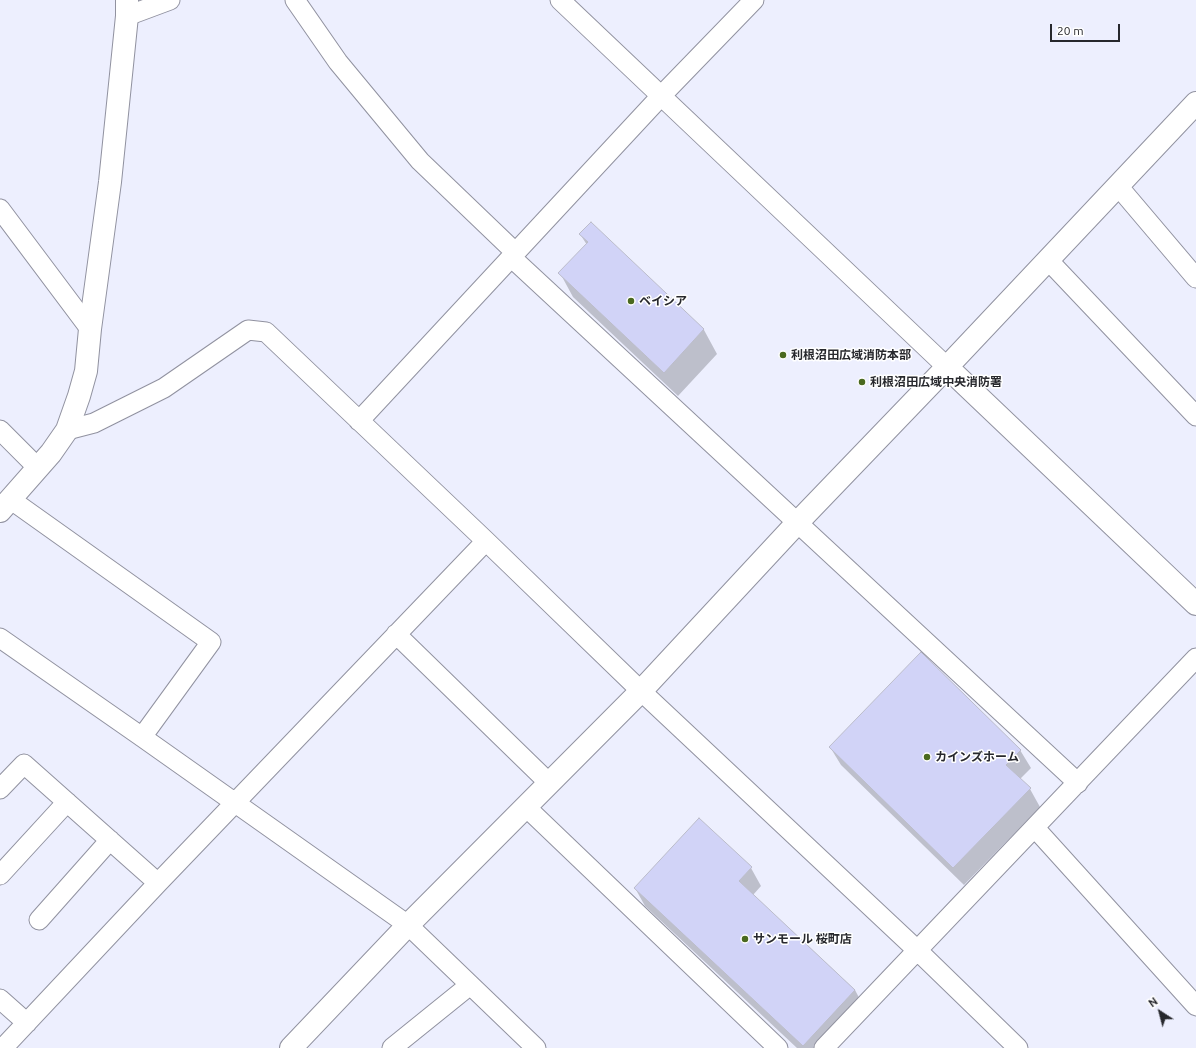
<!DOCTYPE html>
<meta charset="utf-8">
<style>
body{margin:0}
#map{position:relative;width:1196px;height:1048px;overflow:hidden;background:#edeffe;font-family:Ubuntu,sans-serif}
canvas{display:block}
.north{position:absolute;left:1140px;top:992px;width:40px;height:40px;-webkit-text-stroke:3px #fff;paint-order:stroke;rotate:324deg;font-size:11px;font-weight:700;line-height:16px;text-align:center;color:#27282d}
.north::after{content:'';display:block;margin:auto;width:14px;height:18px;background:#27282d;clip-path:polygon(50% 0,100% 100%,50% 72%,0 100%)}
.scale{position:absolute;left:1050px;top:24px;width:70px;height:18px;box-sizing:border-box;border:2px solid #27282d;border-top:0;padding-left:5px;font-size:12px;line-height:14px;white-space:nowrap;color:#27282d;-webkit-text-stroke:3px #fff;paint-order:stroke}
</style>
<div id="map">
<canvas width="1196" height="1048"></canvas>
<div class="north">N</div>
<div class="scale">20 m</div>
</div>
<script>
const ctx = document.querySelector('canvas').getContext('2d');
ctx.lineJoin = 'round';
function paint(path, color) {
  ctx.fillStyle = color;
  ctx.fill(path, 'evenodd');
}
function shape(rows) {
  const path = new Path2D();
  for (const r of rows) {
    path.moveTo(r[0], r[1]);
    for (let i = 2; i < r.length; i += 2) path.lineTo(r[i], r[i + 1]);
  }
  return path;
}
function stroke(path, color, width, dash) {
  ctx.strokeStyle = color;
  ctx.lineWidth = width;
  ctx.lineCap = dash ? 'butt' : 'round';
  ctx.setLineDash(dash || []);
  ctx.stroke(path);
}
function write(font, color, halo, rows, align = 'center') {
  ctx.font = font + ' Ubuntu,"Noto Sans JP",sans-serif';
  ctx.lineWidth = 3;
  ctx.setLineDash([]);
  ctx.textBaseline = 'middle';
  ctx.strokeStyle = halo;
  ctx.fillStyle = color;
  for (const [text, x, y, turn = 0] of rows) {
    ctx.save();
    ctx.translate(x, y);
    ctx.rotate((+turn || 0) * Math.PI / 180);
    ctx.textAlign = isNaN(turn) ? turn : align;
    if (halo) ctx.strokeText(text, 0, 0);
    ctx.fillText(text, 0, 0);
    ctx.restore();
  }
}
const shadow = shape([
 [591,223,704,330,717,354,678,396,573,297,560,273,587,245,580,234],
 [830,747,1020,750,1031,768,1020,779,1030,789,1040,807,964,885,841,765],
 [751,868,761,886,753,895,855,990,865,1009,828,1048,797,1048,645,906,635,888]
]);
const building = shape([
 [591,222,704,329,664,373,558,273,588,242,579,234,591,222],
 [921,652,1021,750,1006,765,1031,788,953,868,829,747,921,652],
 [699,818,752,867,739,881,855,990,803,1046,634,888,699,818]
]);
const street = shape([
 [295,0,338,62,420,161,516,253],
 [560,0,947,367],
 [127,16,170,0],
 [1118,186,1196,278],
 [0,209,90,329],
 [511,257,1078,783],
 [1048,260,1196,416],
 [359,421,661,96,754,0],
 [0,430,38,468],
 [67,430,94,423,164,388,248,330,266,332,486,541,641,691,917,950,1018,1048],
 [10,499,211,642,142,737],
 [396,634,549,783],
 [0,638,142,737,408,925,536,1048],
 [0,789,24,764,158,883],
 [526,807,778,1048],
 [1035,828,1196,1006],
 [0,875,67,802],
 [39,920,110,840],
 [0,999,27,1023],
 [3,1048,158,883,486,541],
 [392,1048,470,985],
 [824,1048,1196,658]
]);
const secondary = shape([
 [947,367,1196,604],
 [0,511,51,453,67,430,79,396,86,371,90,329,110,182,127,16,127,0],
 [291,1048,408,925,641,691,798,522,947,367,1196,103]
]);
const markers = [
 [631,301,4,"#4a691f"],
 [783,355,4,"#4a691f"],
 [862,382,4,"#4a691f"],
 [927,757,4,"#4a691f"],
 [745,939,4,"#4a691f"]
];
const poiNames = [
 ["ベイシア",639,301],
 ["利根沼田広域消防本部",791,355],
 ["利根沼田広域中央消防署",870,382],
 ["カインズホーム",935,757],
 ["サンモール 桜町店",753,939]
];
paint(shadow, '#0003');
paint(building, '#d1d3f7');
stroke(building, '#bbbcca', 1);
stroke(street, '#9192a0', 21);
stroke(secondary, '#9192a0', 24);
stroke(street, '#fff', 19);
stroke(secondary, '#fff', 22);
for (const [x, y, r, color] of markers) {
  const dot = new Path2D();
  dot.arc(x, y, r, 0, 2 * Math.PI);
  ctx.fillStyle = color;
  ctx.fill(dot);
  stroke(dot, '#fff', 1.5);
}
write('bold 12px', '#27282d', '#fff', poiNames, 'left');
</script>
